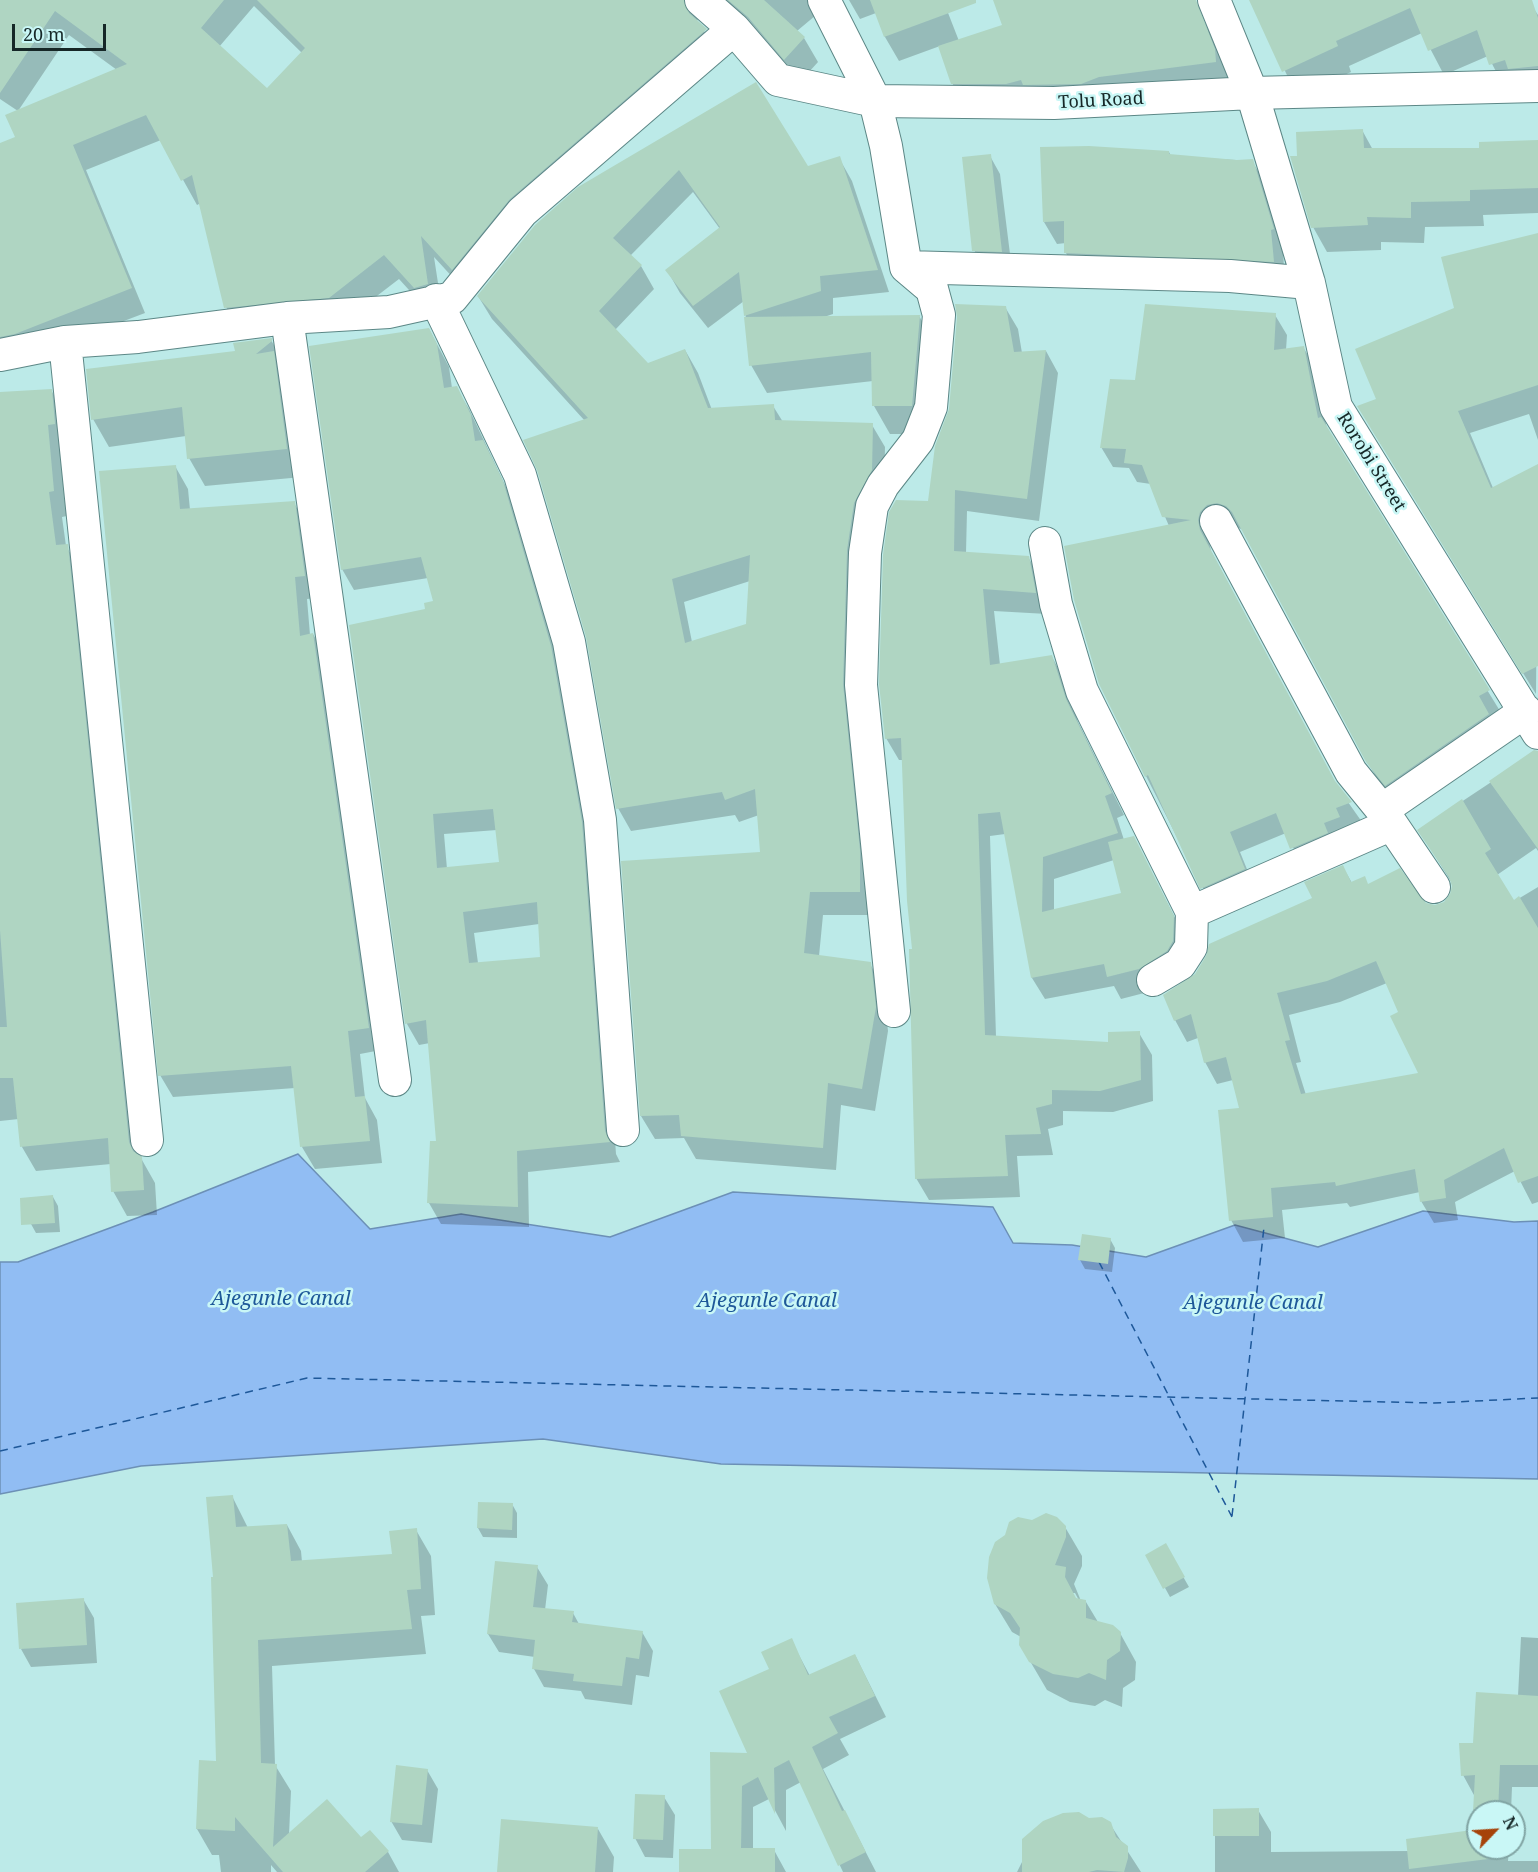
<!DOCTYPE html>
<style>
body{margin:0}
#map{position:relative;width:1538px;height:1872px;overflow:hidden;background:#bceae8;font-family:"Noto Serif",serif}
canvas{display:block}
.north{position:absolute;left:1466px;top:1800px;width:60px;height:60px;box-sizing:border-box;background:#c9f7f6;border:2px solid #81a4a3;border-radius:50%;rotate:65deg;font-size:16px;font-weight:700;line-height:24px;text-align:center;color:#162727}
.north::after{content:'';display:block;margin:auto;width:21px;height:27px;background:#a6430a;clip-path:polygon(50% 0,100% 100%,50% 72%,0 100%)}
.scale{position:absolute;left:12px;top:24px;width:94px;height:27px;box-sizing:border-box;border:3px solid #162727;border-top:0;padding-left:8px;font-size:18px;line-height:21px;white-space:nowrap;color:#162727;-webkit-text-stroke:4px #c9f7f6;paint-order:stroke}
</style>
<div id="map">
<canvas width="1538" height="1872"></canvas>
<div class="north">N</div>
<div class="scale">20 m</div>
</div>
<script>
const ctx = document.querySelector('canvas').getContext('2d');
ctx.lineJoin = 'round';
function paint(path, color) {
  ctx.fillStyle = color;
  ctx.fill(path, 'evenodd');
}
function shape(rows) {
  const path = new Path2D();
  for (const r of rows) {
    path.moveTo(r[0], r[1]);
    for (let i = 2; i < r.length; i += 2) path.lineTo(r[i], r[i + 1]);
  }
  return path;
}
function stroke(path, color, width, dash) {
  ctx.strokeStyle = color;
  ctx.lineWidth = width;
  ctx.lineCap = dash ? 'butt' : 'round';
  ctx.setLineDash(dash || []);
  ctx.stroke(path);
}
function write(font, color, halo, rows, align = 'center') {
  ctx.font = font + ' "Noto Serif",serif';
  ctx.lineWidth = 5;
  ctx.setLineDash([]);
  ctx.textBaseline = 'middle';
  ctx.strokeStyle = halo;
  ctx.fillStyle = color;
  for (const [text, x, y, turn = 0] of rows) {
    ctx.save();
    ctx.translate(x, y);
    ctx.rotate((+turn || 0) * Math.PI / 180);
    ctx.textAlign = isNaN(turn) ? turn : align;
    if (halo) ctx.strokeText(text, 0, 0);
    ctx.fillText(text, 0, 0);
    ctx.restore();
  }
}
const water = shape([
 [298,1154,370,1229,461,1214,610,1237,733,1192,993,1207,1013,1243,1072,1245,1146,1257,1235,1225,1318,1247,1423,1211,1514,1222,1538,1221,1538,1479,721,1464,543,1439,141,1466,0,1494,0,1262,18,1262,153,1212,298,1154]
]);
const shadow = shape([
 [0,0,834,0,797,31,804,38,818,62,799,83,701,13,697,21,720,54,524,223,467,293,434,257,442,309,429,312,399,279,343,322,240,332,226,307,201,203,197,205,161,140,86,170,145,313,0,368,0,144,17,138,18,111,0,99],
 [254,6,302,53,267,90,219,47],
 [69,35,117,70,18,111],
 [849,0,943,0,959,41,1003,26,994,0,1184,0,1199,13,1213,38,1228,76,1230,86,967,108,952,83,940,46,899,61,885,37,876,13,860,19],
 [1251,0,1528,0,1538,15,1538,93,1505,89,1488,56,1444,75,1422,33,1349,66,1351,72,1297,96],
 [755,84,807,168,839,158,852,181,889,292,833,298,833,314,824,317,919,316,936,344,927,434,890,434,874,406,873,381,767,393,751,365,744,301,708,328,680,293,667,270,720,229,693,192,630,256,641,266,654,289,615,330,647,364,685,350,698,373,712,410,773,406,783,422,872,425,885,447,884,494,867,526,872,915,823,915,819,956,870,964,883,987,888,1031,875,1111,841,1105,836,1170,696,1159,684,1138,655,1139,641,1116,762,853,759,815,739,822,735,815,631,831,618,808,585,421,492,319,478,296],
 [750,581,748,625,692,642,684,602],
 [1362,130,1373,150,1481,149,1538,142,1538,213,1483,215,1484,226,1425,227,1424,243,1381,242,1381,250,1327,252,1313,227,1299,157],
 [1169,152,1171,156,1252,161,1265,183,1286,251,1283,251,1285,283,1078,275,1066,253,1066,243,1057,244,1044,222],
 [990,156,1000,174,1012,270,985,269,974,250],
 [1538,234,1538,440,1529,414,1470,433,1493,488,1538,466,1536,694,1371,428,1378,400,1456,309],
 [1005,307,1018,329,1022,353,1046,351,1058,373,1039,521,967,511,966,553,1028,557,1041,579,1047,614,994,611,1000,665,1052,657,1064,679,1078,722,1124,815,1117,818,1124,840,1133,837,1186,939,1152,991,1121,999,1114,986,1045,999,1032,978,1005,834,990,836,996,1037,1110,1043,1139,1033,1152,1055,1153,1101,1113,1112,1063,1111,1063,1125,1048,1129,1053,1155,1017,1156,1020,1197,929,1200,916,1178,914,951,903,760,899,760,886,738,929,502],
 [1114,860,1123,894,1054,911,1054,879],
 [1275,315,1287,335,1286,350,1303,347,1315,367,1327,429,1500,711,1489,716,1500,735,1398,805,1379,782,1367,761,1243,530,1229,523,1211,532,1209,541,1211,551,1336,785,1362,822,1303,868,1286,833,1240,852,1255,889,1213,908,1146,776,1169,526,1151,484,1137,482,1129,468,1113,467,1101,447,1136,382],
 [429,329,449,367,452,388,456,388,469,409,514,504,563,668,593,844,616,1154,620,1162,528,1172,529,1227,441,1224,429,1203,438,1142,430,1043,419,1045,407,1024,350,627,427,610,435,602,428,578,354,590,342,569],
 [497,830,500,863,447,869,444,834],
 [539,924,542,958,478,963,474,933],
 [271,340,287,368,302,477,205,486,189,458,186,436,109,447,93,419],
 [51,390,65,415,67,516,62,517,66,546,81,571,142,1160,155,1183,157,1215,127,1216,113,1191,111,1164,36,1171,22,1147,19,1119,0,1121,0,394],
 [175,466,188,489,190,510,294,503,307,525,317,598,307,599,310,635,313,634,326,657,381,1050,360,1054,365,1098,377,1120,382,1163,315,1169,302,1147,295,1088,173,1097,160,1075],
 [1538,751,1538,851,1536,848,1497,875,1513,902,1538,887,1538,1202,1532,1204,1515,1171,1455,1202,1458,1220,1434,1223,1421,1201,1420,1192,1350,1207,1347,1203,1282,1210,1285,1238,1243,1242,1231,1220,1241,1110,1233,1080,1217,1084,1205,1062,1198,1038,1187,1042,1175,1020,1314,899,1343,867,1352,883,1368,885,1425,904,1436,906,1445,903,1452,895,1452,883,1419,830],
 [1387,983,1400,1012,1421,1075,1306,1095,1296,1063,1301,1062,1289,1015,1340,1002],
 [53,1197,58,1206,60,1232,36,1233,31,1224],
 [1110,1239,1115,1248,1112,1272,1085,1269,1080,1260],
 [232,1496,248,1528,287,1525,301,1551,302,1562,394,1556,416,1530,431,1556,435,1615,421,1616,426,1654,272,1666,275,1765,291,1791,289,1835,361,1839,388,1852,399,1872,277,1872,271,1865,271,1872,221,1872,219,1855,212,1855,197,1829,200,1762,217,1763,215,1579],
 [512,1504,517,1513,517,1538,483,1537,478,1528],
 [1065,1527,1082,1556,1082,1566,1074,1584,1081,1601,1086,1602,1098,1622,1120,1633,1136,1662,1135,1680,1123,1688,1122,1707,1105,1700,1095,1706,1070,1702,1047,1690,1020,1644,1021,1637,1012,1632,995,1604],
 [1072,1593,1075,1593,1081,1604,1079,1605],
 [1165,1545,1189,1587,1170,1597,1147,1555],
 [537,1567,548,1585,545,1610,573,1613,579,1624,642,1632,653,1651,649,1677,636,1675,632,1705,585,1699,581,1691,544,1687,534,1669,535,1657,499,1652,488,1634],
 [83,1599,94,1618,97,1663,31,1667,21,1649],
 [1521,1637,1538,1638,1538,1787,1512,1787,1511,1812,1478,1812,1478,1848,1509,1848,1508,1861,1538,1861,1538,1872,1215,1872,1215,1810,1258,1810,1271,1832,1271,1852,1409,1851,1473,1832,1475,1797,1463,1775,1474,1744,1518,1696],
 [791,1640,810,1676,855,1655,886,1717,840,1739,849,1755,823,1769,876,1872,843,1872,801,1782,786,1790,786,1831,769,1799,753,1807,753,1850,774,1850,786,1872,712,1872,750,1755,771,1669],
 [427,1770,438,1789,432,1843,402,1840,391,1821],
 [664,1797,675,1815,673,1858,645,1857,635,1838],
 [1089,1820,1110,1824,1141,1872,1017,1872,1024,1858],
 [598,1829,614,1857,613,1872,498,1872]
]);
const ferry = shape([
 [1099,1262,1232,1517],
 [0,1451,307,1378,1434,1403,1538,1398],
 [1232,1516,1264,1227]
]);
const building = shape([
 [0,0,224,0,201,28,267,88,305,48,257,0,684,0,689,13,707,29,510,199,452,270,421,236,428,284,414,288,384,255,329,298,224,308,192,175,181,181,146,115,73,145,132,288,15,334,0,337,0,143,15,137,5,115,127,64,55,11,0,93],
 [728,0,764,0,805,37,784,60,748,17],
 [870,0,976,0,976,3,884,37],
 [993,0,1196,0,1215,49,1216,62,1099,77,1081,84,1023,85,1021,80,1006,84,951,84,938,46,1002,25],
 [1249,0,1532,0,1538,18,1538,66,1508,69,1505,60,1489,65,1477,30,1428,51,1410,8,1336,41,1338,46,1282,72],
 [756,82,808,166,840,156,878,270,820,276,821,291,744,316,739,272,693,306,665,270,720,227,679,170,613,238,642,265,599,311,648,363,685,349,708,408,774,404,775,420,873,423,872,470,854,503,847,550,843,684,860,850,860,892,810,892,804,953,871,962,876,1007,862,1089,828,1083,823,1148,681,1136,679,1115,640,1116,621,861,760,852,755,789,725,800,722,792,616,809,586,637,537,470,523,440,588,418,477,296,535,225,578,187],
 [750,555,746,624,685,643,672,579],
 [1363,129,1364,148,1479,148,1479,142,1538,140,1538,188,1470,190,1470,201,1411,202,1411,218,1367,217,1368,225,1311,228,1290,156,1297,156,1296,132],
 [1089,146,1169,151,1169,154,1237,160,1253,159,1274,229,1271,230,1274,262,1064,253,1064,221,1043,222,1040,147],
 [991,154,1002,252,972,251,962,157],
 [1538,233,1538,385,1458,411,1491,488,1538,464,1538,666,1522,674,1357,406,1376,399,1355,349,1454,308,1441,257],
 [955,304,1006,306,1014,352,1046,350,1027,499,955,490,954,551,1029,556,1036,593,983,589,990,665,1052,655,1066,699,1112,793,1105,796,1118,833,1043,857,1042,912,1121,893,1108,842,1134,836,1174,916,1173,941,1167,951,1139,969,1107,977,1104,964,1031,978,1000,812,978,814,985,1035,1108,1042,1108,1032,1140,1031,1141,1080,1100,1091,1052,1090,1052,1104,1036,1108,1041,1134,1005,1135,1008,1176,915,1179,909,949,912,949,907,901,901,738,885,739,879,684,883,555,889,512,896,500,928,501,935,446,949,409,957,317],
 [1145,304,1276,313,1274,350,1304,346,1318,418,1321,417,1490,690,1479,696,1489,714,1385,786,1366,762,1232,512,1226,506,1217,503,1207,505,1200,512,1198,520,1200,530,1335,781,1352,802,1336,808,1340,817,1324,823,1328,833,1290,849,1276,813,1230,832,1245,869,1200,889,1148,775,1145,777,1099,684,1074,600,1064,546,1191,520,1162,517,1142,465,1124,463,1126,449,1100,448,1110,379,1135,380],
 [920,315,912,406,872,406,871,352,749,366,744,317],
 [429,328,437,344,444,388,457,386,471,415,475,441,483,440,503,481,551,646,582,822,605,1131,610,1142,517,1151,518,1207,427,1203,430,1141,436,1141,426,1020,405,1024,349,625,425,609,424,603,433,601,421,557,341,570,309,346],
 [493,809,499,862,437,868,433,814],
 [537,902,540,957,469,963,463,912],
 [272,338,272,341,256,354,274,351,287,449,187,459,182,407,91,420,86,369,235,351,233,343],
 [52,389,55,424,48,425,54,491,49,492,56,545,68,544,129,1142,133,1151,142,1157,144,1190,111,1192,108,1138,20,1147,13,1078,0,1078,0,1027,7,1027,0,930,0,392],
 [176,465,180,509,295,501,305,576,295,577,300,636,313,633,369,1028,348,1031,355,1097,365,1096,370,1141,300,1147,291,1066,158,1076,99,471],
 [1534,750,1538,751,1538,849,1489,781],
 [1462,799,1491,849,1485,853,1514,900,1519,896,1538,928,1538,1176,1518,1183,1504,1148,1444,1180,1446,1198,1420,1202,1415,1169,1336,1186,1335,1182,1271,1188,1273,1217,1229,1221,1218,1110,1239,1108,1226,1057,1204,1063,1191,1014,1174,1021,1163,995,1195,974,1206,956,1209,944,1312,898,1304,882,1343,865,1351,882,1365,876,1368,884,1400,868,1426,903,1435,905,1444,902,1450,894,1452,886,1449,877,1417,830],
 [1376,961,1398,1012,1390,1016,1418,1073,1301,1094,1285,1041,1290,1040,1277,993,1327,981],
 [53,1195,55,1223,21,1225,20,1198],
 [1082,1234,1111,1238,1108,1264,1078,1260],
 [233,1495,236,1527,287,1524,291,1561,392,1554,389,1531,417,1528,421,1589,407,1590,412,1629,258,1640,261,1763,277,1764,273,1847,327,1799,361,1837,370,1830,389,1851,365,1872,283,1872,235,1817,235,1831,196,1829,199,1760,216,1761,211,1577,213,1577,206,1497],
 [478,1502,513,1503,512,1530,477,1528],
 [1046,1513,1057,1517,1066,1526,1066,1537,1055,1565,1066,1567,1065,1577,1076,1598,1086,1600,1086,1618,1113,1625,1121,1632,1120,1651,1107,1660,1106,1680,1089,1673,1078,1678,1053,1674,1029,1662,1019,1645,1020,1628,1010,1613,994,1604,987,1578,989,1557,995,1542,1005,1535,1009,1522,1018,1517,1032,1520],
 [1166,1543,1185,1577,1163,1589,1145,1555],
 [495,1561,538,1565,533,1607,574,1611,572,1622,643,1631,639,1659,626,1657,622,1686,573,1681,574,1674,532,1669,535,1640,487,1634],
 [84,1598,87,1645,19,1649,16,1603],
 [792,1638,808,1675,855,1654,875,1696,829,1717,838,1733,812,1747,842,1811,845,1810,866,1852,838,1866,789,1760,774,1768,775,1814,758,1777,742,1786,741,1848,775,1848,775,1872,679,1872,679,1849,711,1849,710,1752,747,1753,719,1691,769,1669,761,1652],
 [1476,1692,1538,1696,1538,1765,1500,1765,1498,1812,1478,1812,1478,1848,1496,1848,1496,1858,1409,1869,1406,1839,1472,1830,1475,1775,1461,1776,1459,1743,1473,1743],
 [396,1765,428,1769,422,1825,390,1822],
 [635,1794,665,1795,663,1840,633,1839],
 [1259,1808,1259,1836,1213,1836,1213,1809],
 [1079,1812,1089,1818,1102,1817,1111,1822,1116,1837,1128,1846,1128,1858,1124,1872,1097,1870,1089,1872,1022,1872,1022,1839,1043,1821,1063,1813],
 [501,1819,598,1827,595,1872,497,1872]
]);
const street = shape([
 [701,0,734,29,778,80,875,101,1054,103,1252,93,1538,86],
 [824,0,875,101,886,146,906,267,932,289,939,315,931,407,918,440,883,485,872,506,865,553,861,685,894,1011],
 [1214,0,1252,93,1309,283,1336,407,1538,733],
 [906,267,1230,276,1309,283],
 [436,300,520,475,569,642,600,820,623,1130],
 [287,318,395,1080],
 [65,342,147,1140],
 [0,355,65,342,138,337,287,318,389,312,452,298,522,212,734,29],
 [1216,521,1351,772,1382,810,1434,887],
 [1045,543,1056,604,1082,691,1192,912],
 [1382,810,1526,711],
 [1153,980,1180,964,1191,947,1192,912,1390,825]
]);
const streetNames = [
 ["Tolu Road",1101,101,-3],
 ["Rorobi Street",1371,462,58]
];
const waterNames = [
 ["Ajegunle Canal",281,1299],
 ["Ajegunle Canal",767,1301],
 ["Ajegunle Canal",1253,1303]
];
paint(water, '#91bdf3');
stroke(water, '#6c90b6', 1.5);
paint(shadow, '#0003');
stroke(ferry, '#1e5899', 1.5, [8, 6]);
paint(building, '#afd5c2');
stroke(street, '#5c8786', 34);
stroke(street, '#fff', 32);
write('18px', '#162727', '#c9f7f6', streetNames);
write('italic 20px', '#1e5899', '#c9f7f6', waterNames);
</script>
